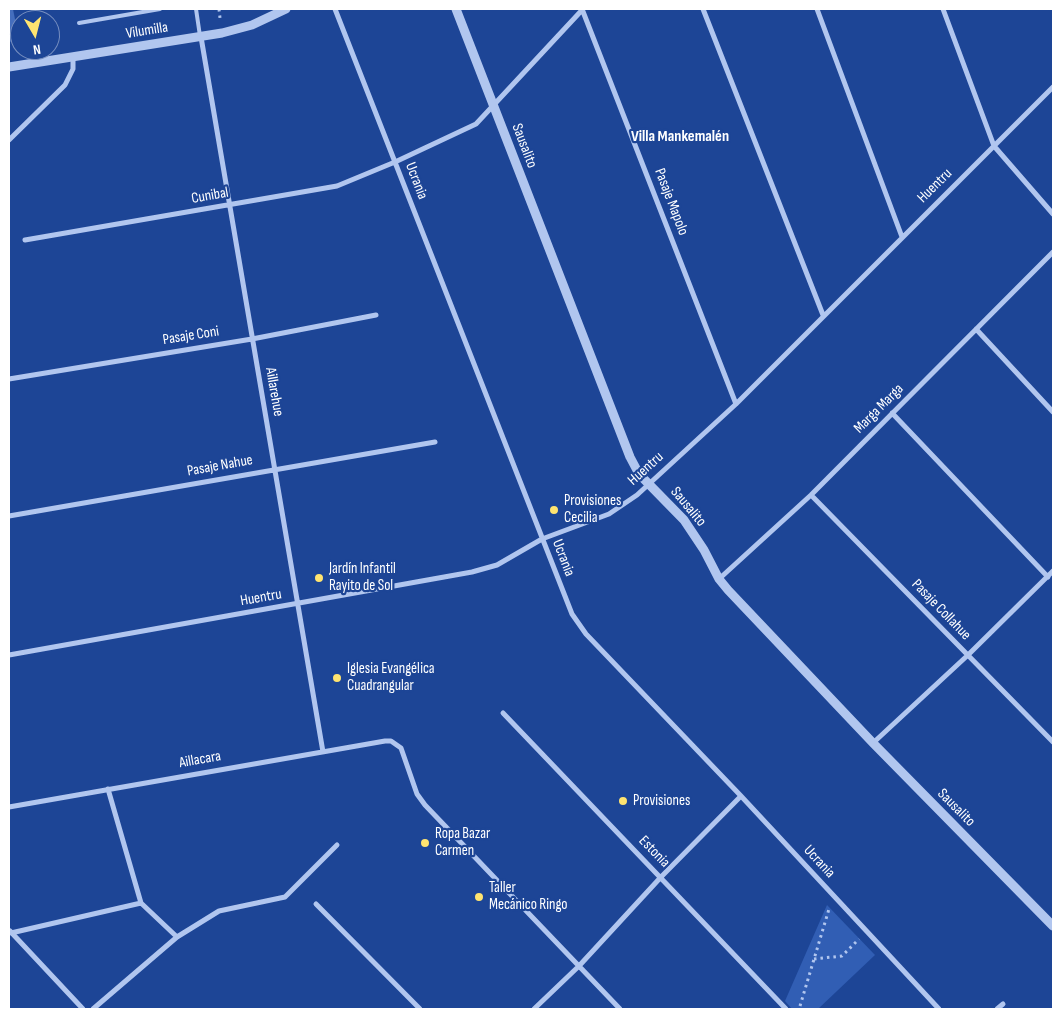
<!DOCTYPE html>
<meta charset="utf-8">
<style>
body{margin:0}
#map{position:relative;width:1062px;height:1018px;overflow:hidden;background:#1d4596;font-family:"Sofia Sans Condensed",sans-serif}
canvas{display:block}
.frame{position:absolute;inset:0;border:10px solid #fff;pointer-events:none}
.north{position:absolute;left:10px;top:10px;width:50px;height:50px;box-sizing:border-box;background:#1d4596;border:1px solid #778fc0;border-radius:50%;rotate:172deg;font-size:14px;font-weight:700;line-height:20px;text-align:center;color:#fff}
.north::after{content:'';display:block;margin:auto;width:18px;height:22px;background:#ffe470;clip-path:polygon(50% 0,100% 100%,50% 72%,0 100%)}
</style>
<div id="map">
<canvas width="1062" height="1018"></canvas>
<div class="frame"></div>
<div class="north">N</div>
</div>
<script>
const ctx = document.querySelector('canvas').getContext('2d');
ctx.lineJoin = 'round';
function paint(path, color) {
  ctx.fillStyle = color;
  ctx.fill(path, 'evenodd');
}
function shape(rows) {
  const path = new Path2D();
  for (const r of rows) {
    path.moveTo(r[0], r[1]);
    for (let i = 2; i < r.length; i += 2) path.lineTo(r[i], r[i + 1]);
  }
  return path;
}
function stroke(path, color, width, dash) {
  ctx.strokeStyle = color;
  ctx.lineWidth = width;
  ctx.lineCap = dash ? 'butt' : 'round';
  ctx.setLineDash(dash || []);
  ctx.stroke(path);
}
function write(font, color, halo, rows, align = 'center') {
  ctx.font = font + ' "Sofia Sans Condensed",sans-serif';
  ctx.lineWidth = 4.5;
  ctx.setLineDash([]);
  ctx.textBaseline = 'middle';
  ctx.strokeStyle = halo;
  ctx.fillStyle = color;
  for (const [text, x, y, turn = 0] of rows) {
    ctx.save();
    ctx.translate(x, y);
    ctx.rotate((+turn || 0) * Math.PI / 180);
    ctx.textAlign = isNaN(turn) ? turn : align;
    if (halo) ctx.strokeText(text, 0, 0);
    ctx.fillText(text, 0, 0);
    ctx.restore();
  }
}
const green = shape([
 [827,905,875,955,818,1009,792,1009,785,1001]
]);
const building = shape([
 [9,9,13,9,19,40,9,42]
]);
const path = shape([
 [219,9,220,18],
 [814,959,842,956,859,939],
 [800,1006,829,909]
]);
const service = shape([
 [196,9,200,36],
 [79,23,160,9]
]);
const minor = shape([
 [335,9,572,614,586,634,741,796,939,1009],
 [582,9,736,404],
 [703,9,823,315],
 [817,9,902,237],
 [943,9,994,146,1053,214],
 [201,37,323,752],
 [9,140,65,85,73,69,73,57],
 [25,240,337,186,395,162,476,124,583,9],
 [976,329,1053,412],
 [9,379,252,339,376,315],
 [892,413,1048,577],
 [811,495,1053,742],
 [9,516,435,442],
 [719,579,811,495,1053,252],
 [9,655,472,572,497,565,542,539,609,514,637,495,736,404,1053,87],
 [503,713,786,1009],
 [873,743,968,655,1053,571],
 [108,789,141,903,177,937],
 [9,807,385,741,391,741,401,748,417,794,425,805,620,1009],
 [316,904,420,1009],
 [10,931,83,1009],
 [11,933,141,903],
 [93,1009,177,937,219,911,285,897,337,845],
 [534,1009,579,966,661,877,741,796],
 [997,1009,1003,1004]
]);
const tertiary = shape([
 [456,9,630,457,639,474,684,520,704,550,719,579,728,590,873,743,1053,926],
 [9,67,222,33,252,25,286,9]
]);
const markers = [
 [554,510,5,"#ffe470"],
 [319,578,5,"#ffe470"],
 [337,678,5,"#ffe470"],
 [623,801,5,"#ffe470"],
 [425,843,5,"#ffe470"],
 [479,897,5,"#ffe470"]
];
const streetNames = [
 ["Vilumilla",147,31,-9],
 ["Sausalito",524,146,69],
 ["Ucrania",416,181,69],
 ["Huentru",935,186,-45],
 ["Cunibal",210,196,-10],
 ["Pasaje Mapolo",671,202,69],
 ["Pasaje Coni",191,336,-9],
 ["Aillarehue",274,392,80],
 ["Marga Marga",879,409,-45],
 ["Pasaje Nahue",220,466,-10],
 ["Huentru",646,469,-42],
 ["Sausalito",688,507,50],
 ["Ucrania",563,558,69],
 ["Huentru",261,598,-10],
 ["Pasaje Collahue",941,610,46],
 ["Aillacara",200,760,-10],
 ["Sausalito",956,808,45],
 ["Estonia",654,852,46],
 ["Ucrania",819,862,47]
];
const poiNames = [
 ["Provisiones",564,501],
 ["Cecilia",564,518],
 ["Jardín Infantil",329,569],
 ["Rayito de Sol",329,586],
 ["Iglesia Evangélica",347,669],
 ["Cuadrangular",347,686],
 ["Provisiones",633,801],
 ["Ropa Bazar",435,834],
 ["Carmen",435,851],
 ["Taller",489,888],
 ["Mecánico Ringo",489,905]
];
const neighbourhoodNames = [
 ["Villa Mankemalén",680,137]
];
paint(green, '#315eb4');
paint(building, '#456ebd');
stroke(path, '#b1c6ef', 3, [2.5, 4]);
stroke(service, '#b1c6ef', 4);
stroke(minor, '#b1c6ef', 5);
stroke(tertiary, '#b1c6ef', 9);
for (const [x, y, r, color] of markers) {
  const dot = new Path2D();
  dot.arc(x, y, r, 0, 2 * Math.PI);
  ctx.fillStyle = color;
  ctx.fill(dot);
  stroke(dot, '#1d4596', 2);
}
write('15px', '#fff', '#1d4596', streetNames);
write('15px', '#fff', '#1d4596', poiNames, 'left');
write('bold 16px', '#fff', '#1d4596', neighbourhoodNames);
</script>
